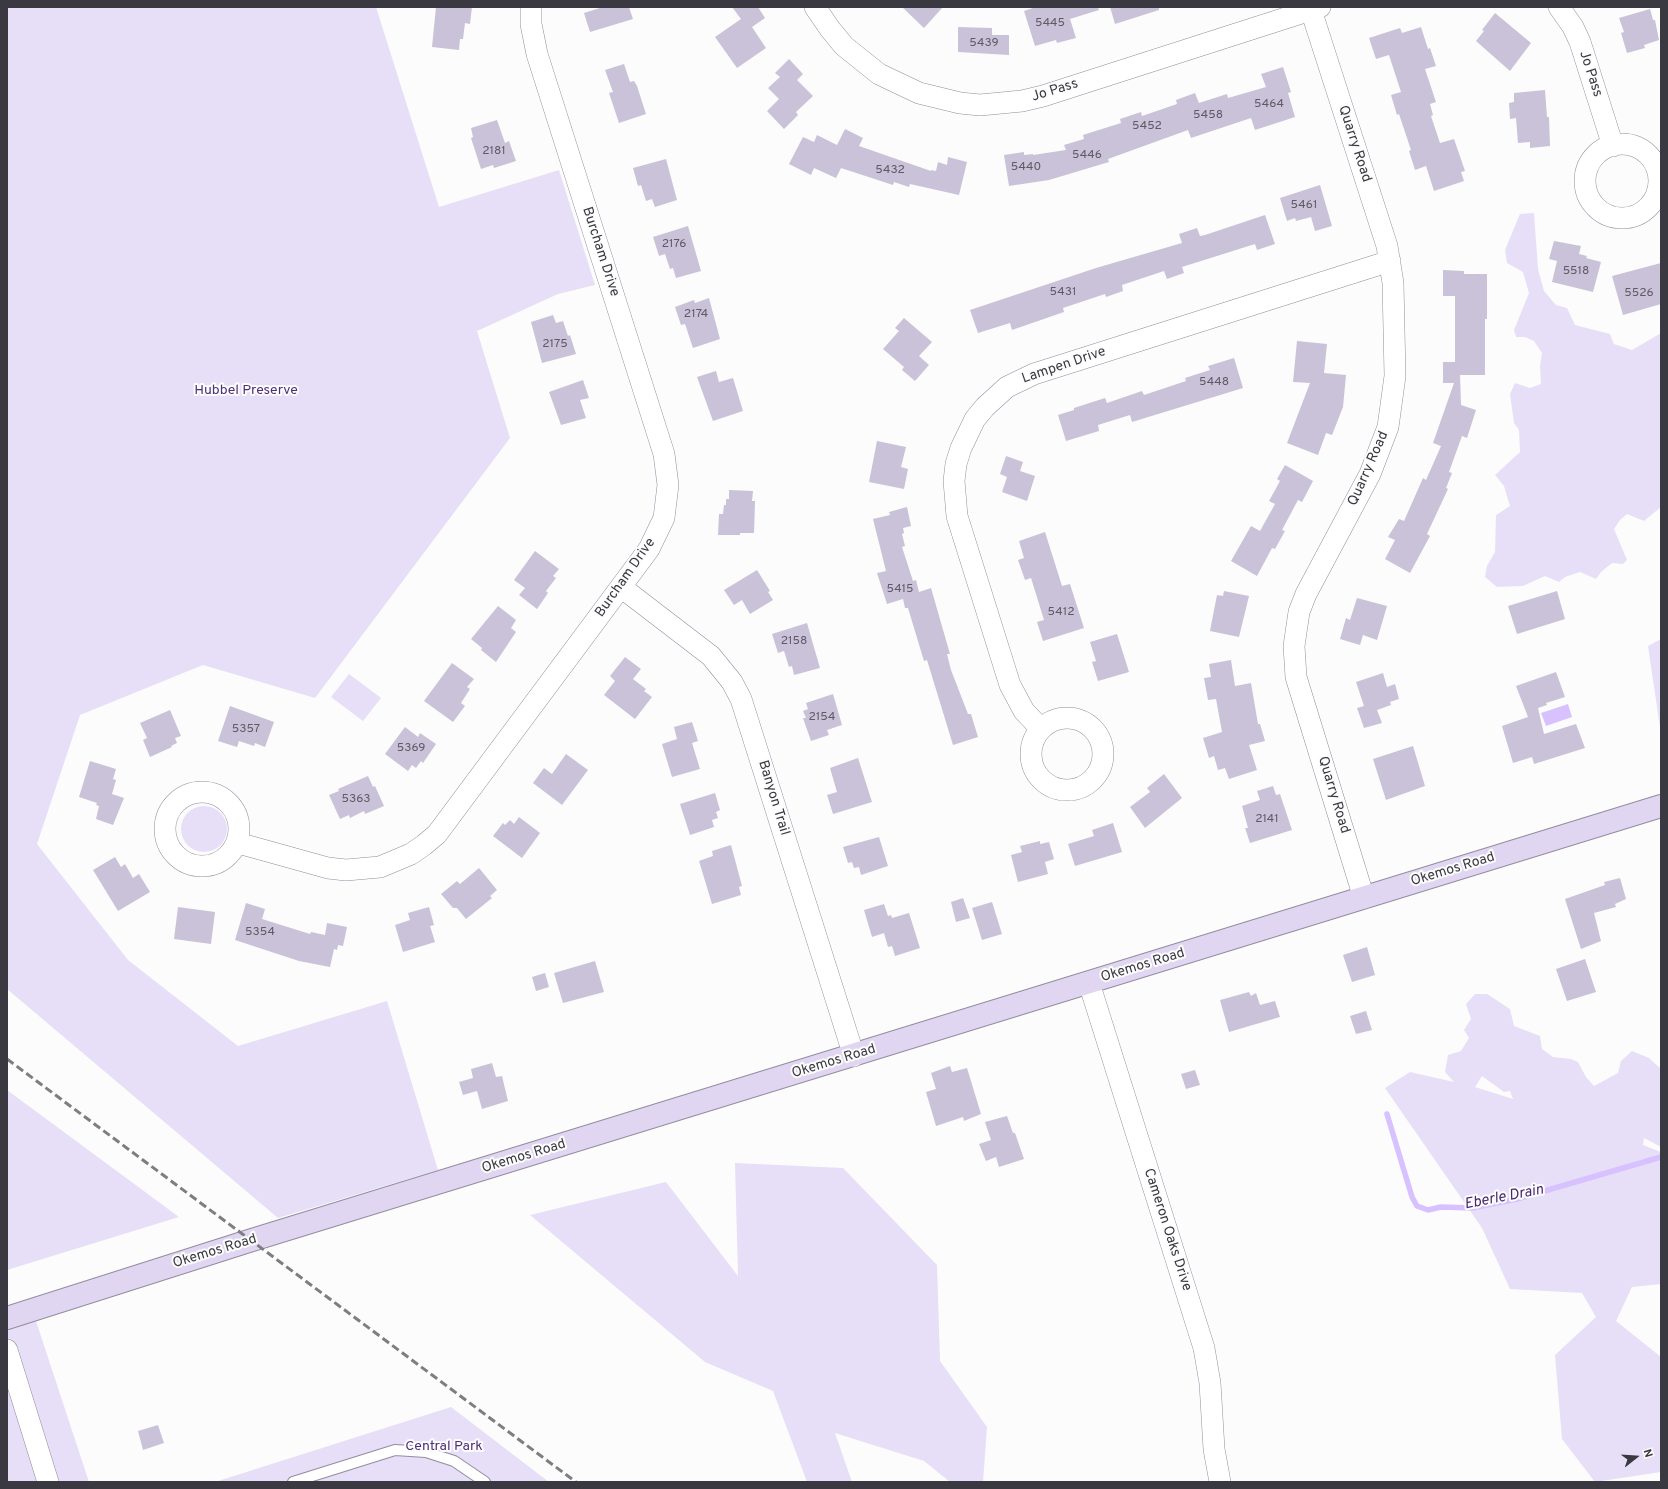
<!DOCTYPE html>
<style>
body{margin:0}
#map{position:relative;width:1668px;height:1489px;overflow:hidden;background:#fcfcfc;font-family:Overpass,sans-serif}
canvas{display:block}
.frame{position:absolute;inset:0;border:8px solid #3a3840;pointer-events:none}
.north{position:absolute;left:1616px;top:1437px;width:40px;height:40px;-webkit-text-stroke:3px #fcfcfc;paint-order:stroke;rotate:73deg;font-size:11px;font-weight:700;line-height:16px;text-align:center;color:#3a3840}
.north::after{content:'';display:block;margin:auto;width:14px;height:18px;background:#3a3840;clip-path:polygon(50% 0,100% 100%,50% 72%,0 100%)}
</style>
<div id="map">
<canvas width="1668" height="1489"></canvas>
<div class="frame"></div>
<div class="north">N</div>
</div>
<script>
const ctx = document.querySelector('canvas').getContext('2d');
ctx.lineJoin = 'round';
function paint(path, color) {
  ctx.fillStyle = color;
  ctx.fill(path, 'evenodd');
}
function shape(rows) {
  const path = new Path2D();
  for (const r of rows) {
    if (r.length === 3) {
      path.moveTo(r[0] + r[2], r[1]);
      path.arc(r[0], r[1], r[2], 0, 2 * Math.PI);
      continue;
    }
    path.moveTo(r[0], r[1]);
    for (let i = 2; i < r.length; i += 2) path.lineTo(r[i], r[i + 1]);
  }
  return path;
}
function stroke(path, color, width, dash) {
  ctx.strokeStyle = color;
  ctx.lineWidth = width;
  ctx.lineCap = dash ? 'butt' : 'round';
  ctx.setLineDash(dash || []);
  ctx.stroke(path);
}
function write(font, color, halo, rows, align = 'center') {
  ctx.font = font + ' Overpass,sans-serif';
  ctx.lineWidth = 4;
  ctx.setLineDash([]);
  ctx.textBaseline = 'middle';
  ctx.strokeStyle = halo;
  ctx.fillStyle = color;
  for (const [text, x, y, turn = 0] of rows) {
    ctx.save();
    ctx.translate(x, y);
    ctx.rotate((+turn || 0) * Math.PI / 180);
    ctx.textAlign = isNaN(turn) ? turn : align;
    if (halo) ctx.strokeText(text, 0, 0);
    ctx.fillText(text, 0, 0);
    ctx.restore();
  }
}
const green = shape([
 [7,7,376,7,439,207,559,170,595,285,558,294,477,331,510,438,315,698,203,665,80,715,37,844,128,960,238,1046,387,1001,438,1170,278,1218,7,989],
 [1534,213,1538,269,1544,291,1556,305,1567,308,1575,325,1610,334,1614,344,1632,350,1661,333,1661,507,1644,521,1627,514,1620,520,1614,529,1627,560,1623,564,1612,563,1601,572,1596,579,1580,572,1565,577,1559,582,1545,576,1523,586,1497,587,1485,577,1487,566,1495,552,1496,515,1510,506,1504,486,1495,475,1520,452,1519,430,1514,423,1510,394,1515,383,1530,388,1541,384,1540,366,1542,353,1534,341,1525,337,1516,337,1514,330,1529,293,1523,272,1507,263,1505,250,1520,214],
 [1661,639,1661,734,1648,646],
 [349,674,381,698,363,721,331,697],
 [204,829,23],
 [1475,994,1487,994,1510,1009,1514,1026,1540,1036,1542,1049,1553,1057,1571,1059,1578,1062,1586,1077,1594,1086,1618,1073,1621,1061,1632,1051,1649,1058,1661,1069,1661,1147,1644,1138,1643,1145,1661,1152,1661,1284,1632,1287,1616,1321,1661,1357,1661,1472,1595,1482,1562,1439,1555,1355,1596,1317,1582,1293,1510,1289,1482,1228,1385,1088,1410,1072,1454,1082,1445,1072,1448,1055,1461,1051,1469,1038,1464,1030,1471,1019,1466,1004],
 [1482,1076,1504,1092,1510,1091,1513,1099,1475,1087],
 [7,1090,179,1217,7,1270],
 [735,1163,843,1168,937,1265,940,1361,987,1427,983,1482,950,1482,924,1461,835,1433,852,1482,807,1482,773,1391,705,1362,530,1215,666,1182,738,1276],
 [35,1318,89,1482,7,1482,7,1327],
 [451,1407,549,1482,215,1482]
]);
const water = shape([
 [1568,704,1572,717,1546,726,1541,713]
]);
const stream = shape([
 [1387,1114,1412,1197,1417,1206,1428,1210,1441,1207,1472,1208,1517,1199,1661,1157]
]);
const building = shape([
 [436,7,472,7,470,24,465,23,463,39,460,39,459,50,432,47],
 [603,7,629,7,633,19,590,32,584,13],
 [732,7,758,7,765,18,752,27,766,48,737,68,715,37,741,19],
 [902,7,943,7,924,28],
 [1036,7,1098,7,1099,10,1070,19,1076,38,1057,43,1056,40,1035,46,1024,11],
 [1110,7,1159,7,1159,10,1115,24],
 [1650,9,1653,20,1655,20,1659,40,1644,45,1645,48,1627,53,1621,33,1624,32,1619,18],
 [1495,13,1531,43,1510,71,1476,41,1484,31,1482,30],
 [958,27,992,28,992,35,1009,35,1009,55,958,52],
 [1421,27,1428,49,1430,48,1436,66,1425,69,1436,102,1430,104,1433,115,1431,116,1440,143,1454,139,1465,171,1461,172,1464,181,1434,191,1426,166,1415,170,1409,151,1411,150,1399,114,1397,115,1391,95,1401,92,1389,55,1376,59,1369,38,1400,28,1402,33],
 [789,59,803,74,797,80,813,96,796,112,798,115,784,129,767,111,779,99,768,88,780,77,775,73],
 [624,64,630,82,634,81,637,86,646,114,619,123,609,93,613,92,605,70],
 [1283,67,1291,92,1288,93,1295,117,1255,130,1251,118,1191,138,1188,130,1108,159,1109,162,1049,180,1009,186,1004,155,1024,152,1024,155,1033,154,1033,155,1066,150,1064,145,1084,139,1083,135,1121,123,1120,119,1141,112,1142,116,1177,104,1176,100,1195,93,1199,103,1227,94,1228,98,1266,87,1261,74],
 [1545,90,1547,117,1549,117,1550,146,1530,148,1530,142,1518,143,1516,118,1510,119,1509,103,1514,102,1514,93],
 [497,120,505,143,509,141,516,161,494,168,493,165,481,169,471,138,473,137,471,128],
 [845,129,863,138,859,146,931,171,931,170,936,171,938,162,947,165,948,157,967,162,959,195,910,184,909,187,894,182,893,185,841,168,836,178,814,168,811,175,789,164,803,137,814,142,817,135,837,145],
 [666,159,677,200,655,207,652,199,646,201,641,185,638,186,633,168],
 [1320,185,1332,226,1315,231,1311,217,1296,221,1295,218,1287,221,1280,198],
 [1265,215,1275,244,1257,250,1255,244,1182,267,1184,273,1167,279,1164,271,1122,285,1123,291,1106,297,1105,294,1063,308,1064,312,1012,330,1010,323,978,333,970,310,1096,268,1182,243,1179,234,1197,228,1200,236,1205,235],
 [688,226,701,271,676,278,673,268,670,269,665,254,659,256,653,237],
 [1554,241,1581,246,1579,254,1587,256,1586,258,1601,262,1593,292,1552,282,1557,261,1549,259],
 [1661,263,1661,304,1623,315,1612,276],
 [1443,270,1464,271,1464,274,1487,274,1487,319,1485,319,1485,375,1460,375,1461,405,1476,410,1467,438,1462,436,1449,472,1452,473,1446,488,1448,489,1427,534,1430,536,1410,573,1385,559,1395,540,1388,537,1399,519,1404,521,1423,478,1426,480,1441,446,1433,443,1454,383,1443,383,1443,362,1455,362,1455,296,1443,296],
 [709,298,720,339,693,348,685,324,681,325,675,307,694,300,695,303],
 [553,315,556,323,563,321,568,336,570,335,576,354,542,363,531,322],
 [904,318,932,342,919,356,929,365,915,381,902,370,904,367,883,349,899,331,895,328],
 [1297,341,1327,344,1324,373,1346,375,1343,407,1332,435,1326,433,1318,455,1287,443,1310,383,1293,382],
 [1234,358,1243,388,1132,422,1130,415,1098,425,1099,431,1066,441,1058,415,1074,410,1074,408,1105,398,1107,403,1142,391,1144,395,1186,381,1185,378,1210,370,1208,366],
 [716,371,719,382,733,378,743,411,713,421,697,377],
 [583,380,589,398,580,400,586,418,561,425,549,392],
 [877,441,906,447,901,467,908,469,904,489,869,482],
 [1006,456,1023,462,1020,471,1035,476,1027,501,1002,492,1007,477,1000,474],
 [1285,465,1313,481,1302,502,1298,500,1282,530,1285,531,1275,549,1272,548,1257,576,1231,561,1251,526,1260,531,1275,504,1269,501,1280,481,1277,479],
 [729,490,753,491,752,501,755,501,754,533,740,533,740,535,718,535,719,514,723,514,724,505,726,505,726,499,729,499],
 [907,507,911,526,903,528,904,533,902,534,905,546,902,547,913,581,916,580,919,592,931,588,950,654,947,654,951,670,968,714,971,714,978,737,953,745,927,660,924,661,908,608,905,608,903,599,887,604,877,573,886,571,873,519,890,515,889,512],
 [1045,532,1062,586,1070,584,1084,628,1043,641,1037,622,1044,620,1031,578,1025,580,1018,560,1024,558,1019,541],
 [535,551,559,569,553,576,556,578,546,591,548,593,537,609,519,595,525,588,514,580],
 [757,570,770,591,768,592,773,600,750,614,742,600,734,605,724,590],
 [1224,591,1249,596,1239,637,1210,631,1217,595,1223,596],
 [1557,591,1565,619,1517,634,1508,606],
 [1357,598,1387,606,1377,640,1363,635,1360,645,1340,639,1346,618,1350,620],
 [498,606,516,620,511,628,516,632,496,662,481,650,482,648,471,639],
 [807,623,820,668,794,675,792,666,789,667,784,651,778,653,772,634],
 [1117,634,1129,672,1098,681,1092,662,1096,661,1090,642],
 [625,657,641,669,633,679,646,689,644,691,652,697,635,719,604,695,615,681,610,676],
 [1231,660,1235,686,1251,683,1258,724,1260,724,1265,741,1249,745,1257,770,1229,779,1225,768,1218,770,1214,756,1209,758,1203,738,1222,732,1216,699,1208,700,1204,678,1211,677,1209,664],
 [452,663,474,679,467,687,470,689,461,703,465,706,453,722,424,701],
 [1556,672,1565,697,1546,703,1547,705,1538,708,1544,734,1576,724,1585,748,1534,764,1532,757,1513,763,1502,726,1528,717,1516,686],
 [1383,673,1387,687,1395,684,1399,699,1390,702,1391,705,1377,710,1382,723,1364,728,1357,708,1364,706,1356,682],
 [833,694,842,725,827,730,829,735,811,741,803,718,806,718,803,711,808,709,806,703],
 [230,706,274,722,265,747,255,743,254,746,239,741,237,747,218,741],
 [170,710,181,736,175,738,177,743,171,746,172,747,150,757,143,740,147,738,140,723],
 [692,722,698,741,692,743,700,769,672,777,662,744,677,739,674,727],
 [405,727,418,737,420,733,436,744,423,763,421,761,416,768,412,765,408,771,385,754],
 [1413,746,1425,786,1386,800,1373,759],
 [566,754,588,770,562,805,533,783,544,768,552,774],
 [858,758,872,802,833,814,827,795,837,792,830,768],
 [90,761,116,769,113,779,116,780,112,794,124,798,113,825,96,819,99,806,96,805,97,803,79,797],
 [1164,774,1182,798,1145,828,1130,807,1150,792,1147,788],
 [368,776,373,787,375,786,384,806,365,814,364,811,350,818,349,815,340,819,329,795,339,791,338,789],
 [1273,786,1276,795,1280,794,1292,830,1250,843,1245,828,1248,828,1242,806,1260,800,1257,791],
 [715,793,720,810,716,812,718,818,712,820,714,827,690,835,680,804],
 [519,817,540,833,522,858,493,836,503,823,505,825,510,820,514,824],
 [1113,823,1122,852,1075,866,1068,844,1094,836,1092,830],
 [879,837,888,866,861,875,859,867,854,868,852,862,848,863,843,847],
 [1040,841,1040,844,1049,842,1054,859,1045,862,1048,874,1018,882,1011,855,1022,852,1020,846],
 [731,845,742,886,739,887,741,895,712,904,699,861,713,856,712,851],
 [115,857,121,867,125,864,133,878,139,874,150,892,118,911,93,870],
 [479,868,497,890,490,896,492,898,466,919,457,908,453,908,441,894,457,881,460,884],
 [1620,878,1626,899,1615,904,1616,907,1594,913,1601,941,1581,949,1565,899,1605,885,1604,882],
 [963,898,970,918,956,922,951,902],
 [992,902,1002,934,982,940,972,908],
 [246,903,265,909,262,919,310,934,311,932,325,935,327,923,347,927,343,946,338,945,337,950,334,949,330,967,299,961,235,940],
 [884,904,888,916,891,915,892,918,909,913,920,948,895,956,892,946,888,947,884,933,872,937,864,910],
 [178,907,215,912,211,944,174,939],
 [429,907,434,925,430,926,435,942,403,952,395,925,410,920,408,913],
 [1367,947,1375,975,1352,982,1343,955],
 [1585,959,1596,992,1567,1001,1556,969],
 [595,961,604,992,563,1003,554,973],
 [545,973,549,987,536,991,532,977],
 [1249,992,1251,996,1256,993,1260,1005,1275,1001,1280,1017,1229,1032,1220,1000],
 [1366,1011,1372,1030,1356,1034,1350,1016],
 [492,1063,496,1077,502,1076,508,1101,482,1109,477,1091,463,1095,459,1082,473,1078,471,1069],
 [950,1066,952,1072,967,1068,981,1114,964,1121,963,1117,936,1126,926,1092,936,1089,931,1073],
 [1195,1070,1200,1085,1186,1089,1181,1074],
 [1007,1116,1013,1133,1015,1133,1024,1159,999,1167,996,1157,986,1161,979,1144,991,1140,985,1122],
 [158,1425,164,1443,143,1450,138,1431]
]);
const path = shape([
 [1653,163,1661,160]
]);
const lane = shape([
 [293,1482,395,1450,426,1452,454,1461,485,1482]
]);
const street = shape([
 [815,7,830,29,844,46,879,74,919,93,960,103,980,105,1022,101,1043,96,1320,7],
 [1310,7,1387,246,1393,283,1395,376,1388,427,1370,474,1306,594,1299,612,1294,646,1296,677,1364,898],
 [1559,7,1573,27,1580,42,1613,146],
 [1622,181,37],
 [621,587,711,656,732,682,741,699,854,1056],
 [1067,754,36],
 [1041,729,1024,711,1010,685,957,516,954,481,956,464,961,448,975,419,985,407,1007,387,1034,374,1390,261],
 [202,829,37],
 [238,843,328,868,346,870,380,867,411,854,424,845,437,834,649,549,664,518,668,485,664,454,537,54,531,24,531,7],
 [1089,983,1204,1348,1210,1383,1214,1449,1220,1482],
 [7,1350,48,1482]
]);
const secondary = shape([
 [7,1318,252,1240,1661,806]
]);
const rail = shape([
 [7,1059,576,1482]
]);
const numberNames = [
 ["5445",1050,24],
 ["5439",984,44],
 ["5464",1269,105],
 ["5458",1208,116],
 ["5452",1147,127],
 ["2181",494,152],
 ["5446",1087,156],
 ["5440",1026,168],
 ["5432",890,171],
 ["5461",1304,206],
 ["2176",674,245],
 ["5518",1576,272],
 ["5431",1063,293],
 ["5526",1639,294],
 ["2174",696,315],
 ["2175",555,345],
 ["5448",1214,383],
 ["5415",900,590],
 ["5412",1061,613],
 ["2158",794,642],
 ["2154",822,718],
 ["5357",246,730],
 ["5369",411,749],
 ["5363",356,800],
 ["2141",1267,820],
 ["5354",260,933]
];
const streetNames = [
 ["Jo Pass",1590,74,72],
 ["Jo Pass",1055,91,-17],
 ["Quarry Road",1354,144,72],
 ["Burcham Drive",600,252,72],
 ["Lampen Drive",1064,366,-19],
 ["Quarry Road",1369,469,-66],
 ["Burcham Drive",626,578,-55],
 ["Quarry Road",1333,795,73],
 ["Banyon Trail",773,798,73],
 ["Okemos Road",1453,870,-17],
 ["Okemos Road",1143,966,-17],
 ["Okemos Road",834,1062,-17],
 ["Okemos Road",524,1157,-17],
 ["Cameron Oaks Drive",1167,1230,72],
 ["Okemos Road",215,1252,-17]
];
const parkNames = [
 ["Hubbel Preserve",246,391],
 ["Central Park",444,1447]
];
const waterNames = [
 ["Eberle Drain",1504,1198,-11]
];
paint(green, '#e7dff7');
paint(water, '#d7c1fe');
stroke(stream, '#d7c1fe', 5.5);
paint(building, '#c9c2d8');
stroke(lane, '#938ca0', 12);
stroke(street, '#938ca0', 22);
stroke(secondary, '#938ca0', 24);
stroke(path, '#b5b5b8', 2.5, [3, 2]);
stroke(lane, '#fff', 10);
stroke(street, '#fff', 21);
stroke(secondary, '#e1d6f1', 22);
stroke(rail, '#7e7d82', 3, [8, 4]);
write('12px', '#5e5a66', null, numberNames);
write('14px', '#3a3840', '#fcfcfc', streetNames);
write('14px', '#4e2f76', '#fcfcfc', parkNames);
write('italic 15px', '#47286e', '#fcfcfc', waterNames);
</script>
